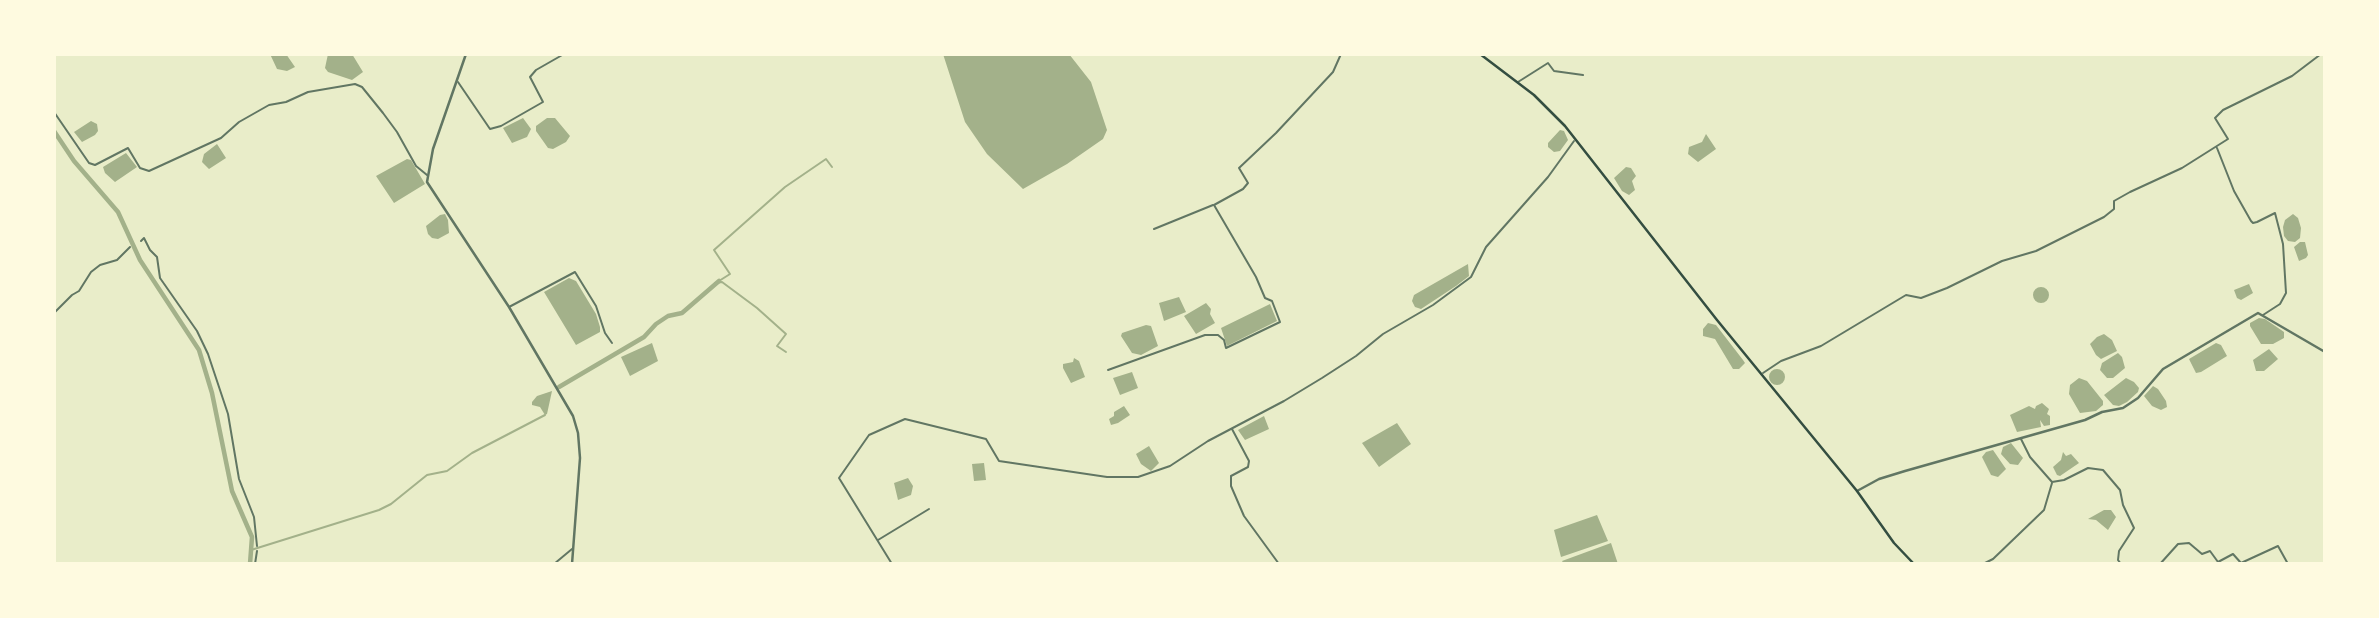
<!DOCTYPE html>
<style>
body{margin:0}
#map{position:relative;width:2379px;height:618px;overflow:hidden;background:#e9edc9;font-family:Montserrat,sans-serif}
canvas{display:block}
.frame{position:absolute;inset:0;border:56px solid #fefae0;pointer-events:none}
</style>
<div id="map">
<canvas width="2379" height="618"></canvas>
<div class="frame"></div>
</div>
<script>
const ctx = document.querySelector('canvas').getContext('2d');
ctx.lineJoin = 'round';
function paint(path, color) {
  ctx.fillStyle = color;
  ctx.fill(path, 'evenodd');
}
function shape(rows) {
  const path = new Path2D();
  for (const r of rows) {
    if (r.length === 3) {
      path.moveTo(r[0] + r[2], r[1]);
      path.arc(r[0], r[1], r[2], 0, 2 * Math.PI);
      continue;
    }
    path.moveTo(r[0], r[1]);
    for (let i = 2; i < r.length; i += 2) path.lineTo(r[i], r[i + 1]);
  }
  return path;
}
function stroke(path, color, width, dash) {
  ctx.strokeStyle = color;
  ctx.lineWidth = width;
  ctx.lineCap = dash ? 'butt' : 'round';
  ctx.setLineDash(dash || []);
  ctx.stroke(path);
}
const water = shape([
 [270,54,286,54,295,67,287,71,277,69],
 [328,54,352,54,363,72,352,80,328,72,325,68],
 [943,54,1069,54,1091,82,1107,130,1103,139,1067,164,1023,189,987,154,965,122],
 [523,118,531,129,527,137,512,143,503,128],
 [547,118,555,118,570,136,566,142,553,149,548,148,536,131,536,126],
 [91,121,97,124,98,131,95,135,82,142,74,132],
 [1560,130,1564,131,1568,140,1560,151,1554,152,1548,147,1548,143],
 [1706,134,1716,149,1698,162,1688,154,1689,147,1702,142],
 [217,144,226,158,209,169,202,162,204,154],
 [126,153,137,167,115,182,105,173,103,167],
 [407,159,411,160,425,184,394,203,376,176],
 [1626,167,1631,168,1636,176,1632,181,1635,190,1629,195,1622,191,1614,178],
 [445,214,448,220,449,233,438,239,432,238,428,234,426,226,440,215],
 [2293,214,2298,218,2301,228,2300,238,2295,242,2288,241,2284,236,2283,227,2285,220],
 [2300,242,2305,242,2308,255,2306,258,2299,261,2294,247],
 [1468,264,1469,276,1456,286,1421,309,1415,307,1412,301,1414,295],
 [569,278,576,281,596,314,600,327,600,332,576,345,544,292],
 [2249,284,2253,293,2241,300,2237,298,2234,290],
 [2041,295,8],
 [1179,297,1186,312,1164,321,1159,303],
 [1206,303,1211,309,1210,314,1215,323,1196,334,1184,316],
 [1270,304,1277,321,1227,346,1221,328],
 [2259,318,2265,319,2284,332,2284,338,2273,344,2261,344,2250,326,2250,323],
 [1708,323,1716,325,1743,360,1745,363,1739,369,1733,369,1715,339,1703,336,1703,329],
 [1146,325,1151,326,1158,346,1141,355,1132,353,1121,336,1122,333],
 [2104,334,2112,340,2117,351,2101,359,2096,355,2090,344,2097,337],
 [652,343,658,361,630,376,621,357],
 [2216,343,2221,345,2227,356,2201,372,2196,373,2189,359],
 [2269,349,2278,359,2264,371,2256,371,2253,360],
 [2118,353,2122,357,2125,368,2113,378,2107,378,2100,370,2102,363],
 [1074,358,1079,361,1085,377,1071,383,1063,368,1063,364,1073,362],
 [1777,377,8],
 [1132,372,1138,388,1120,395,1113,378],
 [2079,378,2087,381,2103,401,2103,405,2096,411,2080,413,2069,394,2070,385],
 [2126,378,2134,382,2139,388,2138,392,2127,402,2119,406,2113,405,2104,395],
 [2153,386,2158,389,2166,401,2167,407,2161,410,2152,406,2144,396],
 [552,391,547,414,545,415,540,407,532,405,532,402,537,396],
 [2042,403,2049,409,2047,414,2050,416,2050,425,2044,426,2040,420,2041,427,2017,432,2010,415,2029,406,2035,409,2036,406],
 [1124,406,1130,415,1118,423,1111,425,1109,419,1114,416,1114,412],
 [1264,416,1269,429,1245,440,1238,430],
 [1397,423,1411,444,1379,467,1362,443],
 [2011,443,2023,458,2018,465,2010,464,2001,454,2003,447],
 [1149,446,1159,463,1151,471,1141,464,1136,454],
 [1993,450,2006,469,1998,477,1991,475,1982,457,1986,452],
 [2063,452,2066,456,2071,454,2079,463,2060,476,2057,475,2053,467,2061,460],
 [984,463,986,480,974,481,972,464],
 [908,478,913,486,911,495,898,500,894,483],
 [2104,510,2111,510,2116,517,2108,530,2096,520,2088,519],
 [1597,515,1608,541,1561,557,1554,530],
 [1611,543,1618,564,1564,564,1562,561]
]);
const stream = shape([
 [719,281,730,274,714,250,785,187,826,159,832,167],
 [715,283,722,282,757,308,786,334,777,346,786,352],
 [251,550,379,510,391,504,427,475,447,471,472,453,545,415]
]);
const canal = shape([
 [54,131,74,161,118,212,140,260,199,350,212,393,232,491,252,537,250,564],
 [559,387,644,337,656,324,668,316,682,313,719,281]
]);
const minor = shape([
 [458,82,490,129,501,126,543,102,530,77,536,70,564,54],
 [1518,82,1548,63,1554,71,1583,75],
 [54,112,89,163,95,165,128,148,140,168,149,171,221,138,239,122,269,105,286,102,308,92,355,84,362,87,383,113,397,132,416,166,427,175],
 [2217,148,2234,191,2251,221,2253,223,2257,222,2275,213,2283,244,2286,293,2280,304,2263,315],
 [1154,229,1213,205],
 [141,241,144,238,150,250,157,257,160,278,197,331,208,354,228,414,239,479,254,517,257,546],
 [509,307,575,272,596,306,605,333,612,343],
 [54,313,72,295,79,291,91,272,100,265,117,260,130,247],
 [1108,370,1205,335,1218,335,1224,340,1226,348,1280,322,1272,301,1265,298,1256,277,1214,205,1243,189,1248,183,1239,168,1276,133,1333,72,1341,54],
 [1763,373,1781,361,1821,346,1906,295,1921,298,1947,288,2002,261,2036,251,2104,217,2114,209,2114,201,2130,192,2182,168,2228,139,2215,118,2223,110,2292,76,2321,54],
 [1232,429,1249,461,1248,467,1231,476,1231,486,1244,516,1279,564],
 [2021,439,2030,457,2052,482,2064,480,2088,468,2103,470,2120,490,2123,505,2134,528,2119,551,2118,560,2121,564],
 [878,540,929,509],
 [255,564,257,551],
 [554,564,572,549],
 [892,564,839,478,869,435,905,419,986,439,999,461,1107,477,1138,477,1170,466,1208,441,1284,401,1322,378,1356,356,1383,334,1433,305,1471,277,1486,247,1548,177,1574,141],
 [1983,564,1993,559,2044,510,2052,483],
 [2160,564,2178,544,2189,543,2202,554,2210,551,2218,562,2233,554,2241,563,2278,546,2288,564]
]);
const tertiary = shape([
 [466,54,433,149,427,182,509,307,573,416,578,433,580,458,572,564],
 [1857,491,1879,479,1905,471,2085,420,2102,412,2123,408,2138,398,2163,369,2258,313,2325,352]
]);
const secondary = shape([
 [1480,54,1534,95,1565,126,1717,320,1857,491,1894,543,1914,564]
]);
paint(water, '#a3b18a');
stroke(stream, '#a3b18a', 2);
stroke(canal, '#a3b18a', 4.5);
stroke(minor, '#617663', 2);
stroke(tertiary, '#617663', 2.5);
stroke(secondary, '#344e41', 2.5);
</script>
